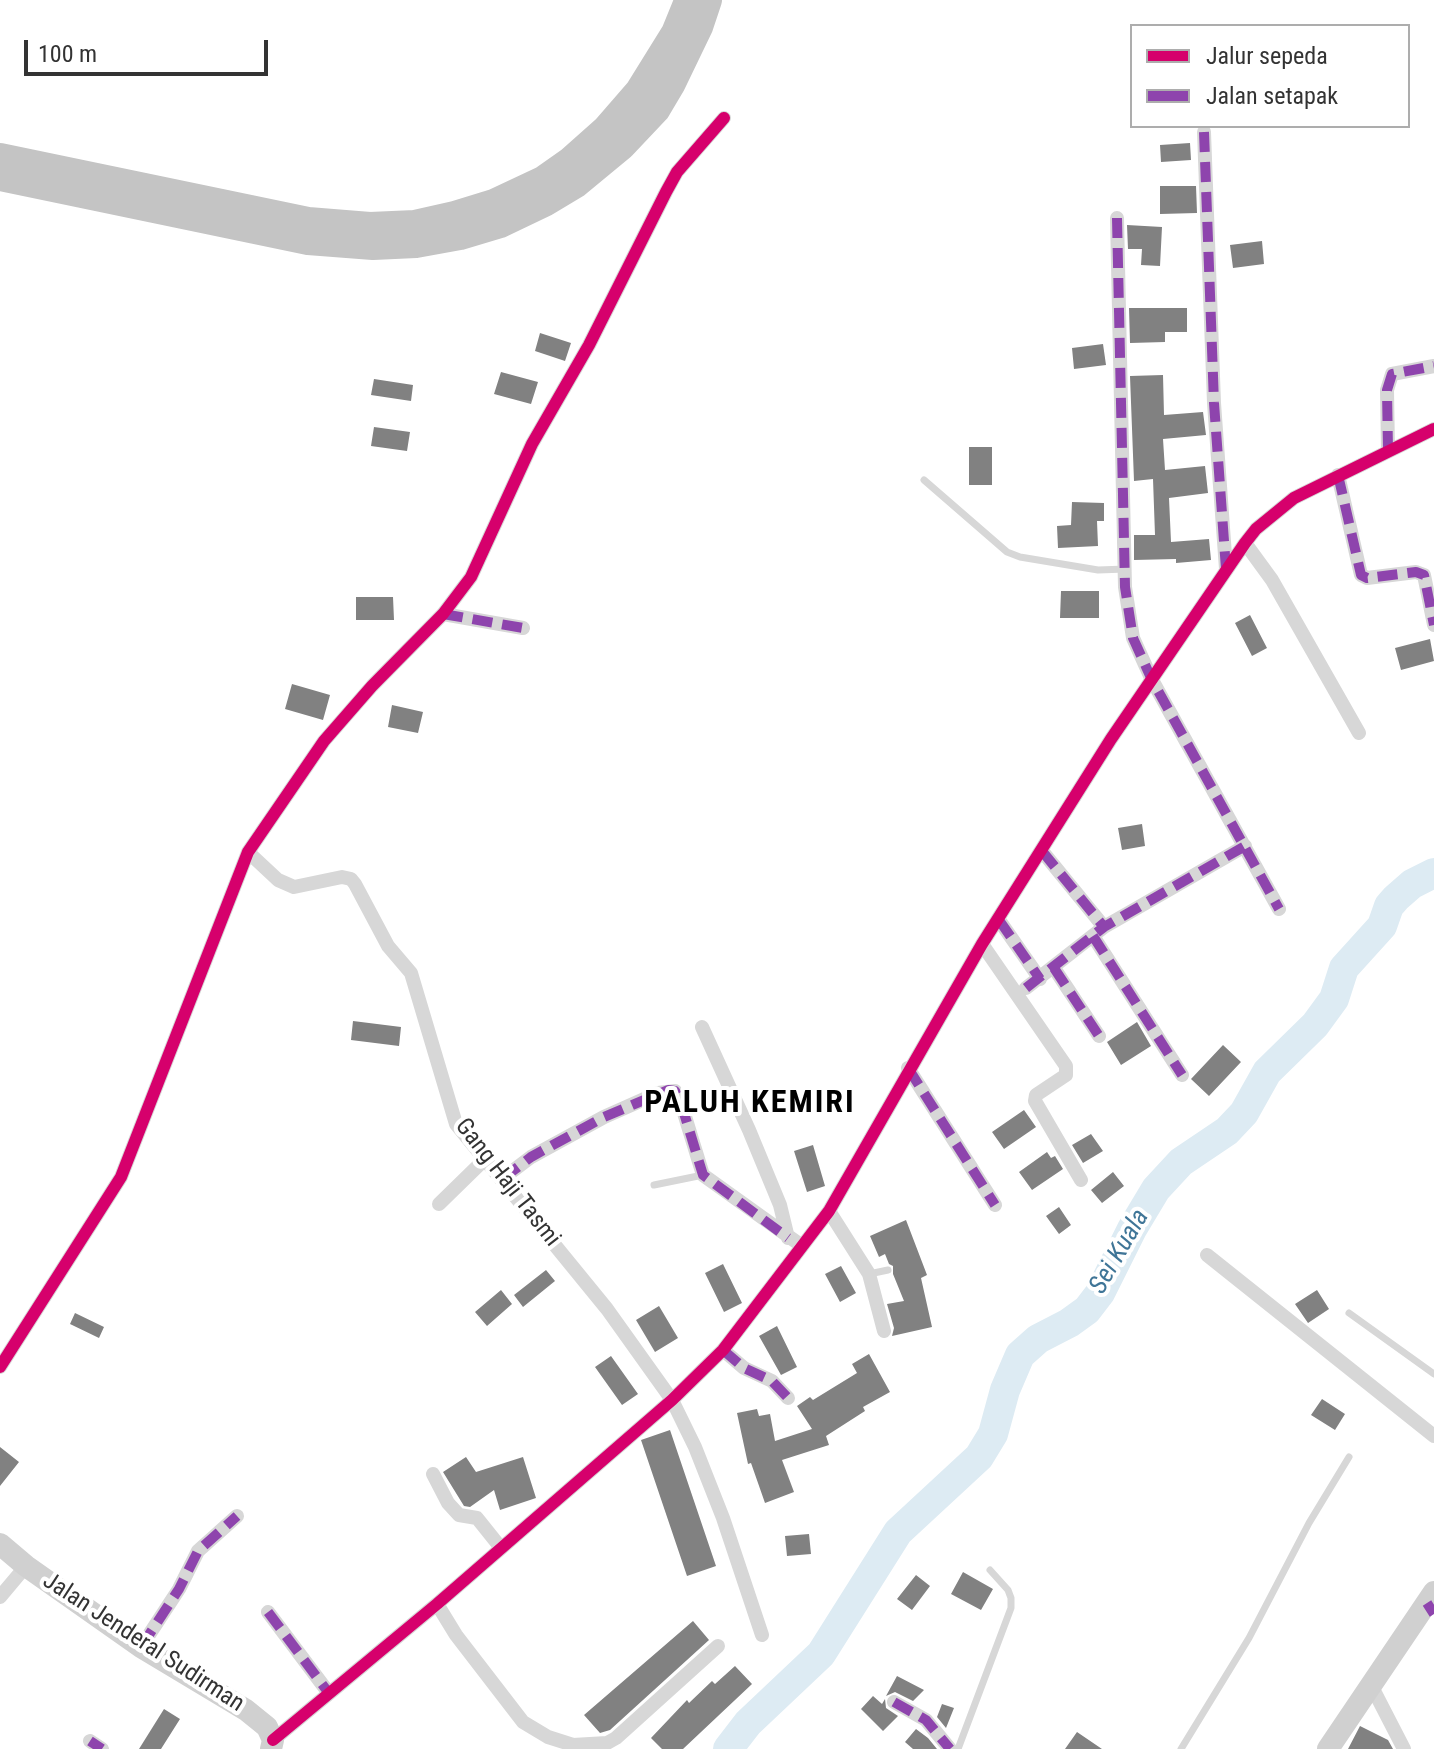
<!DOCTYPE html>
<style>
body{margin:0}
#map{position:relative;width:1434px;height:1749px;overflow:hidden;background:#fff;font-family:"Roboto Condensed",sans-serif}
canvas{display:block}
.legend{position:absolute;left:1130px;top:24px;width:280px;height:104px;box-sizing:border-box;background:#fff;border:2px solid #adadad;margin:0;padding:10px 14px;list-style:none;font-size:24px;color:#333}
.legend li{display:flex;align-items:center;gap:16px;height:40px}
.legend b{width:40px;border:2px solid #adadad}
.scale{position:absolute;left:24px;top:40px;width:244px;height:36px;box-sizing:border-box;border:4px solid #333;border-top:0;padding-left:10px;font-size:24px;line-height:28px;white-space:nowrap;color:#333;-webkit-text-stroke:6px #fff;paint-order:stroke}
</style>
<div id="map">
<canvas width="1434" height="1749"></canvas>
<ul class="legend">
<li><b style="height:10px;background:#d6006c"></b>Jalur sepeda</li>
<li><b style="height:10px;background:#8e44ad"></b>Jalan setapak</li>
</ul>
<div class="scale">100 m</div>
</div>
<script>
const ctx = document.querySelector('canvas').getContext('2d');
ctx.lineJoin = 'round';
function shape(rows) {
  const path = new Path2D();
  for (const r of rows) {
    path.moveTo(r[0], r[1]);
    for (let i = 2; i < r.length; i += 2) path.lineTo(r[i], r[i + 1]);
  }
  return path;
}
function stroke(path, color, width, dash) {
  ctx.strokeStyle = color;
  ctx.lineWidth = width;
  ctx.lineCap = dash ? 'butt' : 'round';
  ctx.setLineDash(dash || []);
  ctx.stroke(path);
}
function paint(path, color) {
  ctx.fillStyle = color;
  ctx.fill(path, 'evenodd');
}
function write(font, color, halo, rows, align = 'center') {
  ctx.font = font + ' "Roboto Condensed",sans-serif';
  ctx.lineWidth = 8;
  ctx.setLineDash([]);
  ctx.textBaseline = 'middle';
  ctx.strokeStyle = halo;
  ctx.fillStyle = color;
  for (const [text, x, y, turn = 0] of rows) {
    ctx.save();
    ctx.translate(x, y);
    ctx.rotate((+turn || 0) * Math.PI / 180);
    ctx.textAlign = isNaN(turn) ? turn : align;
    if (halo) ctx.strokeText(text, 0, 0);
    ctx.fillText(text, 0, 0);
    ctx.restore();
  }
}
const river = shape([
 [728,1749,748,1723,821,1654,898,1532,979,1457,993,1434,1005,1390,1020,1355,1038,1339,1069,1323,1087,1310,1100,1293,1132,1229,1156,1189,1181,1162,1227,1131,1244,1113,1267,1072,1315,1025,1334,999,1344,968,1382,926,1389,906,1396,898,1412,884,1434,873]
]);
const building = shape([
 [1190,143,1191,160,1161,162,1160,145],
 [1160,186,1196,186,1197,213,1160,214],
 [1127,225,1162,227,1160,266,1141,265,1142,249,1128,249],
 [1262,241,1264,264,1233,268,1230,245],
 [1129,308,1187,308,1187,332,1165,332,1165,342,1130,343],
 [540,333,571,343,565,361,535,351],
 [1103,344,1106,365,1074,369,1072,348],
 [501,372,538,382,531,404,494,394],
 [1163,375,1164,415,1203,412,1206,435,1163,439,1165,470,1205,466,1208,493,1169,498,1171,542,1209,539,1211,560,1176,563,1176,559,1134,560,1134,535,1155,535,1153,479,1134,481,1130,376],
 [374,379,413,385,411,401,371,395],
 [374,427,410,432,407,451,371,446],
 [969,447,992,447,992,485,969,485],
 [1072,502,1104,503,1104,521,1097,521,1098,546,1058,548,1057,526,1071,525],
 [1061,591,1099,591,1099,618,1060,618],
 [356,597,393,597,394,620,356,620],
 [1250,615,1267,648,1252,656,1235,623],
 [1430,639,1434,661,1401,670,1395,648],
 [292,684,330,695,323,720,285,709],
 [392,705,423,712,418,733,388,727],
 [1142,824,1145,846,1122,850,1118,828],
 [353,1021,401,1027,399,1046,351,1040],
 [1137,1022,1151,1046,1121,1065,1107,1042],
 [1223,1045,1241,1062,1209,1096,1191,1079],
 [1024,1110,1036,1127,1004,1149,992,1132],
 [1091,1134,1103,1151,1083,1163,1072,1145],
 [813,1145,825,1186,807,1192,794,1151],
 [1047,1152,1051,1158,1055,1156,1063,1169,1032,1190,1019,1172],
 [1113,1172,1124,1186,1102,1203,1091,1190],
 [1059,1207,1071,1225,1059,1234,1046,1216],
 [906,1220,927,1275,921,1278,932,1327,892,1336,894,1328,887,1304,904,1301,893,1274,893,1266,889,1264,885,1254,879,1257,870,1236],
 [723,1264,742,1303,724,1312,705,1273],
 [841,1266,856,1293,840,1302,825,1274],
 [546,1270,555,1281,523,1307,514,1295],
 [501,1290,512,1304,487,1326,475,1312],
 [1317,1290,1329,1309,1308,1323,1295,1304],
 [659,1306,678,1338,655,1352,636,1320],
 [75,1313,104,1327,99,1338,70,1324],
 [777,1326,797,1367,781,1375,759,1336],
 [869,1354,890,1392,863,1407,865,1411,826,1436,829,1445,782,1460,794,1492,765,1503,751,1463,748,1464,737,1413,757,1409,759,1416,770,1414,775,1441,812,1429,797,1406,810,1397,813,1400,857,1373,852,1364],
 [611,1356,638,1394,622,1405,595,1367],
 [1322,1399,1345,1414,1335,1430,1311,1415],
 [670,1430,716,1566,687,1576,641,1440],
 [0,1447,19,1462,0,1486],
 [466,1457,476,1472,523,1457,536,1498,500,1510,494,1490,470,1507,464,1506,443,1472],
 [809,1534,811,1554,787,1556,785,1536],
 [963,1572,993,1589,981,1610,951,1594],
 [916,1575,930,1586,912,1610,897,1599],
 [693,1621,709,1640,610,1730,600,1733,584,1715],
 [735,1666,752,1684,683,1749,662,1749,651,1738,687,1700,689,1703,712,1681,715,1684],
 [897,1676,924,1690,913,1701,895,1692,886,1696],
 [873,1696,882,1704,885,1699,886,1708,898,1716,883,1731,861,1709],
 [942,1704,954,1708,946,1728,937,1717],
 [164,1709,180,1719,161,1749,139,1749],
 [1360,1726,1388,1740,1393,1749,1348,1749],
 [916,1729,928,1738,937,1749,913,1749,905,1742],
 [1077,1732,1102,1749,1065,1749]
]);
const lane = shape([
 [924,480,1007,552,1020,557,1098,570,1126,569],
 [654,1185,703,1175],
 [869,1274,888,1270],
 [1349,1313,1434,1374],
 [958,1749,1011,1608,1011,1598,1008,1590,990,1570],
 [1181,1749,1249,1638,1309,1523,1349,1457]
]);
const street = shape([
 [1204,132,1214,403,1226,569],
 [1117,218,1125,587,1133,638,1152,680,1279,909],
 [1388,451,1387,390,1392,374,1434,366],
 [1338,475,1361,575,1367,578,1416,572,1424,575,1434,625],
 [1245,543,1272,580,1359,733],
 [443,614,523,628],
 [1042,851,1104,927],
 [248,852,278,880,294,887,342,877,351,879,355,884,388,946,411,973,456,1124,607,1309,672,1400,695,1447,723,1518,762,1635],
 [999,920,1040,979],
 [1093,936,1182,1075],
 [982,944,1066,1066,1066,1075,1036,1095,1035,1101,1081,1180],
 [1054,968,1099,1036],
 [1026,988,1104,927,1245,846],
 [702,1027,749,1130,780,1205,788,1238],
 [908,1068,995,1205],
 [502,1179,531,1157,604,1117,658,1093,675,1091,680,1100,703,1175,802,1246],
 [439,1204,483,1161],
 [829,1211,869,1274,884,1331],
 [1207,1255,1434,1436],
 [723,1350,744,1368,772,1381,788,1398],
 [0,1367,121,1177,248,852,324,741,372,686,443,614,471,577,532,444,589,345,666,192,677,172,724,118],
 [433,1474,448,1503,459,1515,477,1518,501,1548],
 [0,1597,26,1566],
 [437,1604,456,1635,523,1722,548,1737,573,1745,607,1743,616,1738,718,1646],
 [268,1612,328,1692],
 [141,1647,179,1589,198,1551,237,1516],
 [1371,1685,1404,1749],
 [894,1702,926,1720,950,1749],
 [273,1740,437,1604,672,1400,723,1350,829,1211,982,944,1111,739,1245,543,1256,529,1294,498,1434,429],
 [90,1741,102,1749]
]);
const secondary = shape([
 [0,1544,26,1566,141,1647,246,1710,267,1727,273,1740,271,1749],
 [1328,1749,1434,1592]
]);
const highway = shape([
 [0,157,308,221,370,226,415,224,455,215,494,203,543,180,570,161,606,129,639,91,675,33,686,6],
 [0,177,308,241,373,246,416,244,460,236,500,224,546,202,576,184,622,146,656,110,672,83,699,27,708,0]
]);
const quiet = shape([
 [1204,132,1214,403,1226,569],
 [1117,218,1125,587,1133,638,1152,680,1279,909],
 [1388,451,1387,390,1392,374,1434,366],
 [1338,475,1361,575,1367,578,1416,572,1424,575,1434,625],
 [443,614,523,628],
 [1042,851,1104,927],
 [999,920,1040,979],
 [1093,936,1182,1075],
 [1054,968,1099,1036],
 [1026,988,1104,927,1245,846],
 [908,1068,995,1205],
 [502,1179,531,1157,604,1117,668,1090,675,1091,680,1100,703,1175,788,1238],
 [723,1350,744,1368,772,1381,788,1398],
 [1427,1603,1434,1614],
 [268,1612,328,1692],
 [141,1647,179,1589,198,1551,237,1516],
 [894,1702,926,1720,950,1749],
 [90,1741,102,1749]
]);
const cycleway = shape([
 [0,1367,121,1177,248,852,324,741,372,686,443,614,471,577,532,444,589,345,666,192,677,172,724,118],
 [273,1740,437,1604,672,1400,723,1350,829,1211,982,944,1111,739,1245,543,1256,529,1294,498,1434,429]
]);
const streetNames = [
 ["Gang Haji Tasmi",507,1183,52],
 ["Jalan Jenderal Sudirman",143,1643,33]
];
const waterNames = [
 ["Sei Kuala",1120,1252,-60]
];
const districtNames = [
 ["PALUH KEMIRI",750,1104]
];
stroke(river, '#ddebf3', 30);
paint(building, '#818181');
stroke(lane, '#d7d7d7', 7);
stroke(street, '#d7d7d7', 14);
stroke(secondary, '#d0d0d0', 22);
stroke(highway, '#c4c4c4', 28);
stroke(quiet, '#8e44ad', 10, [20, 10]);
stroke(cycleway, '#d6006c', 12);
write('24px', '#333', '#fff', streetNames);
write('italic 26px', '#3f7597', '#fff', waterNames);
ctx.letterSpacing = '2px';
write('bold 32px', '#000', '#fff', districtNames);
ctx.letterSpacing = '0px';
</script>
